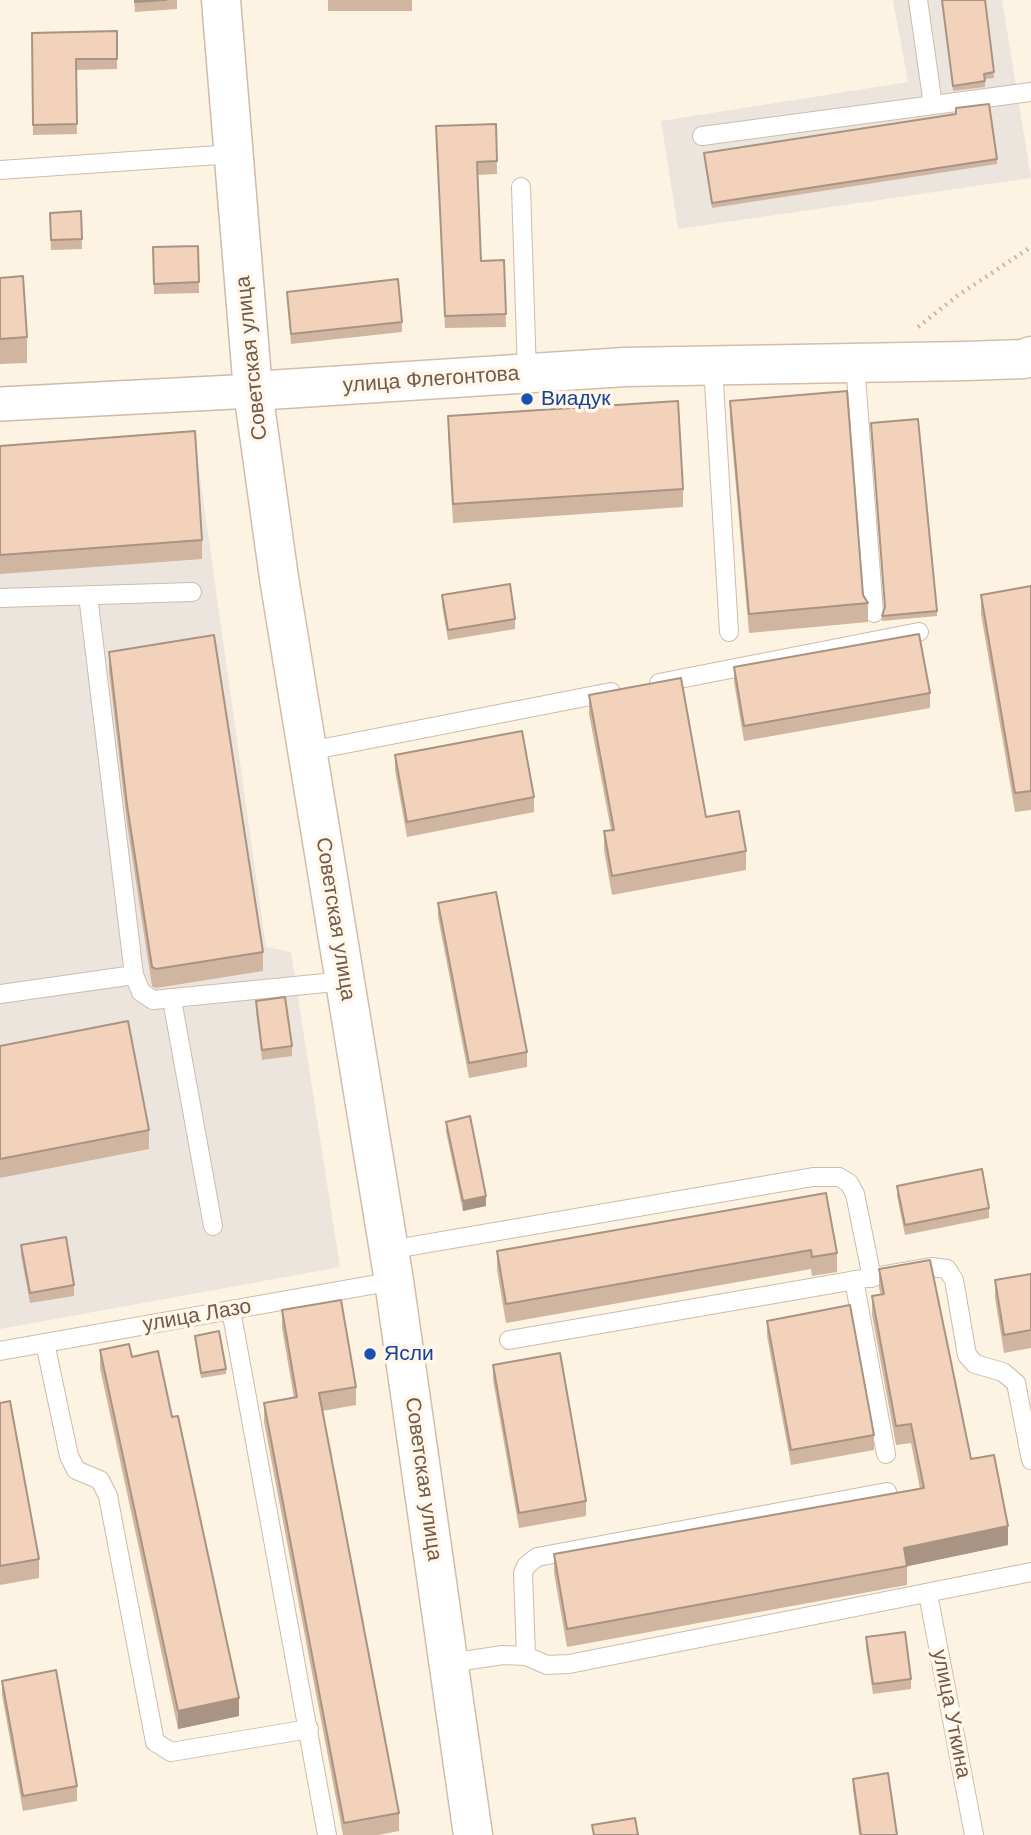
<!DOCTYPE html>
<meta charset="utf-8">
<style>
body{margin:0}
canvas{display:block;background:#fcf3e3}
</style>
<canvas width="1031" height="1835"></canvas>
<script>
const ctx = document.querySelector('canvas').getContext('2d');
ctx.lineJoin = 'round';
function paint(path, color) {
  ctx.fillStyle = color;
  ctx.fill(path, 'evenodd');
}
function shape(rows) {
  const path = new Path2D();
  for (const r of rows) {
    path.moveTo(r[0], r[1]);
    for (let i = 2; i < r.length; i += 2) path.lineTo(r[i], r[i + 1]);
  }
  return path;
}
function stroke(path, color, width, dash) {
  ctx.strokeStyle = color;
  ctx.lineWidth = width;
  ctx.lineCap = dash ? 'butt' : 'round';
  ctx.setLineDash(dash || []);
  ctx.stroke(path);
}
function write(font, color, halo, rows, align = 'center') {
  ctx.font = font + ' Arial,sans-serif';
  ctx.lineWidth = 7;
  ctx.setLineDash([]);
  ctx.textBaseline = 'middle';
  ctx.strokeStyle = halo;
  ctx.fillStyle = color;
  for (const [text, x, y, turn = 0] of rows) {
    ctx.save();
    ctx.translate(x, y);
    ctx.rotate((+turn || 0) * Math.PI / 180);
    ctx.textAlign = isNaN(turn) ? turn : align;
    if (halo) ctx.strokeText(text, 0, 0);
    ctx.fillText(text, 0, 0);
    ctx.restore();
  }
}
const industrial = shape([
 [893,0,1002,0,1031,178,678,229,661,121,908,82],
 [195,441,266,947,291,952,340,1267,0,1329,0,450]
]);
const path = shape([
 [918,327,957,296,1031,247]
]);
const service = shape([
 [918,0,933,105],
 [702,136,1031,92],
 [0,170,233,154],
 [521,187,527,374],
 [855,363,874,613],
 [713,366,729,632],
 [88,595,134,975],
 [0,598,192,592],
 [659,683,919,632],
 [309,751,611,692],
 [0,994,134,975,141,992,153,1000,345,981],
 [172,1000,213,1226],
 [389,1250,813,1177,839,1177,849,1183,855,1194,872,1278],
 [854,1280,886,1454],
 [231,1310,327,1835],
 [509,1340,931,1267,947,1269,954,1280,967,1355,975,1364,1003,1372,1016,1383,1031,1460],
 [45,1343,69,1456,76,1470,100,1480,108,1496,155,1742,171,1752,309,1729],
 [0,1351,394,1281],
 [928,1594,974,1835],
 [526,1656,523,1573,526,1566,537,1557,887,1492],
 [449,1663,503,1655,526,1656,547,1665,569,1664,1031,1572]
]);
const minor = shape([
 [0,404,253,391]
]);
const tertiary = shape([
 [221,0,253,391]
]);
const secondary = shape([
 [473,1835,394,1281,279,578,253,391,625,367,965,361,1024,359,1031,356]
]);
const wall = shape([
 [134,0,177,0,177,9,135,12],
 [328,0,412,0,412,11,328,11],
 [942,0,985,0,994,78,985,79,985,87,953,91],
 [117,31,117,69,76,70,77,134,33,135,32,33],
 [956,108,997,159,997,164,712,208,704,153,956,114],
 [496,124,497,174,478,175,481,261,504,260,506,327,445,328,436,126],
 [81,211,82,249,51,250,50,213],
 [198,246,199,293,154,294,153,247],
 [0,278,27,337,27,363,0,364],
 [287,292,402,322,402,332,291,344],
 [730,401,863,595,868,603,868,622,749,633,730,420],
 [448,416,683,489,683,507,453,523,448,435],
 [0,446,202,540,202,559,0,574],
 [1031,586,1031,810,1015,812,981,614,981,595],
 [442,595,515,619,515,629,448,640,442,605],
 [937,611,937,616,882,621,882,616],
 [109,652,263,952,263,971,156,988,152,986,127,824,109,671],
 [734,667,930,693,930,708,744,741,734,682],
 [589,695,706,817,746,851,746,870,612,895,604,850,604,831,611,830,589,714],
 [395,755,534,797,534,812,407,837,395,770],
 [438,903,527,1052,527,1067,469,1078,438,917],
 [256,1001,292,1046,292,1056,262,1060,256,1012],
 [0,1046,149,1130,149,1149,0,1178],
 [446,1122,486,1206,463,1211,446,1132],
 [897,1186,989,1208,989,1218,905,1235,897,1196],
 [826,1193,837,1253,837,1272,812,1276,811,1269,506,1323,497,1270,497,1251],
 [21,1245,74,1285,74,1296,30,1303,21,1255],
 [879,1269,971,1459,1008,1545,907,1566,907,1585,567,1647,554,1573,554,1554,920,1489,911,1443,896,1445,872,1315,872,1296,881,1295,879,1288],
 [1031,1274,1031,1348,1004,1353,995,1298,995,1280],
 [282,1310,356,1387,356,1405,322,1411,399,1813,399,1831,378,1835,343,1835,264,1422,264,1403,294,1398,282,1328],
 [767,1321,874,1435,874,1450,791,1465,767,1336],
 [195,1336,226,1369,226,1374,201,1378],
 [100,1350,132,1357,172,1417,239,1716,178,1729,100,1368],
 [493,1365,586,1501,586,1516,519,1528,493,1380],
 [0,1403,39,1559,39,1578,0,1585],
 [866,1637,911,1679,911,1689,873,1694,866,1647],
 [2,1681,77,1786,77,1801,23,1811,2,1695],
 [853,1779,897,1835,859,1835,853,1789]
]);
const shadedWall = shape([
 [486,1196,486,1206,463,1211,463,1201],
 [1008,1526,1008,1545,904,1567,904,1548],
 [239,1698,239,1716,178,1729,178,1711]
]);
const building = shape([
 [135,0,166,0,135,2,135,0],
 [942,0,985,0,994,72,984,74,985,81,953,86,942,0],
 [117,31,117,59,76,59,77,124,33,125,32,33,117,31],
 [989,104,997,159,712,203,704,153,956,114,956,108,989,104],
 [496,124,497,161,477,162,481,261,504,260,506,314,445,316,436,126,496,124],
 [81,211,82,239,51,240,50,213,81,211],
 [198,246,199,282,154,284,153,247,198,246],
 [23,276,27,337,0,339,0,278,23,276],
 [398,279,402,322,291,334,287,292,398,279],
 [847,391,863,595,868,603,749,614,730,401,847,391],
 [678,401,683,489,453,504,448,416,678,401],
 [918,419,937,611,882,616,885,607,871,423,918,419],
 [195,431,202,540,0,555,0,446,195,431],
 [510,584,515,619,448,630,442,595,510,584],
 [1031,586,1031,791,1015,793,981,595,1031,586],
 [919,634,930,693,744,726,734,667,919,634],
 [214,635,263,952,156,969,152,967,127,805,109,652,214,635],
 [681,678,706,817,739,811,746,851,612,876,604,831,614,830,589,695,681,678],
 [522,731,534,797,407,822,395,755,522,731],
 [496,892,527,1052,469,1063,438,903,496,892],
 [285,997,292,1046,262,1050,256,1001,285,997],
 [128,1021,149,1130,0,1159,0,1046,128,1021],
 [470,1116,486,1196,463,1201,446,1122,470,1116],
 [982,1169,989,1208,905,1225,897,1186,982,1169],
 [826,1193,837,1253,812,1257,811,1250,506,1304,497,1251,826,1193],
 [66,1237,74,1285,30,1293,21,1245,66,1237],
 [930,1260,971,1459,994,1455,1008,1526,904,1548,907,1566,567,1629,554,1554,924,1488,911,1424,896,1426,872,1296,884,1294,879,1269,930,1260],
 [1031,1274,1031,1330,1004,1335,995,1280,1031,1274],
 [341,1300,356,1387,319,1393,399,1813,344,1823,264,1403,297,1397,282,1310,341,1300],
 [850,1305,874,1435,791,1450,767,1321,850,1305],
 [219,1331,226,1369,201,1373,195,1336,219,1331],
 [129,1344,132,1357,158,1351,172,1417,178,1416,239,1698,178,1711,100,1350,129,1344],
 [560,1353,586,1501,519,1513,493,1365,560,1353],
 [10,1401,39,1559,0,1566,0,1403,10,1401],
 [905,1632,911,1679,873,1684,866,1637,905,1632],
 [56,1670,77,1786,23,1796,2,1681,56,1670],
 [888,1773,897,1835,861,1835,853,1779,888,1773],
 [635,1818,638,1835,594,1835,592,1825,635,1818]
]);
const markers = [
 [527,399,7,"#1a4fb4"],
 [370,1354,7,"#1a4fb4"]
];
const streetNames = [
 ["Советская улица",252,358,-96],
 ["улица Флегонтова",431,380,-4],
 ["Советская улица",335,919,81],
 ["улица Лазо",197,1316,-10],
 ["Советская улица",423,1479,82],
 ["улица Уткина",951,1714,79]
];
const transitNames = [
 ["Виадук",541,399],
 ["Ясли",384,1354]
];
paint(industrial, '#ece5de');
stroke(service, '#cebbaa', 20);
stroke(minor, '#cebbaa', 36);
stroke(tertiary, '#cebbaa', 41);
stroke(secondary, '#d3bdaa', 41);
stroke(path, '#d7b59e', 4.5, [2, 5]);
stroke(service, '#fff', 18);
stroke(minor, '#fff', 33);
stroke(tertiary, '#fff', 38);
stroke(secondary, '#fff', 38);
paint(wall, '#d0b5a1');
paint(shadedWall, '#a99383');
paint(building, '#f2d2bb');
stroke(building, '#a99383', 2);
for (const [x, y, r, color] of markers) {
  const dot = new Path2D();
  dot.arc(x, y, r, 0, 2 * Math.PI);
  ctx.fillStyle = color;
  ctx.fill(dot);
  stroke(dot, '#fff7e9', 2.5);
}
write('21px', '#745a49', '#fff7e9', streetNames);
write('21px', '#164399', '#fff7e9', transitNames, 'left');
</script>
